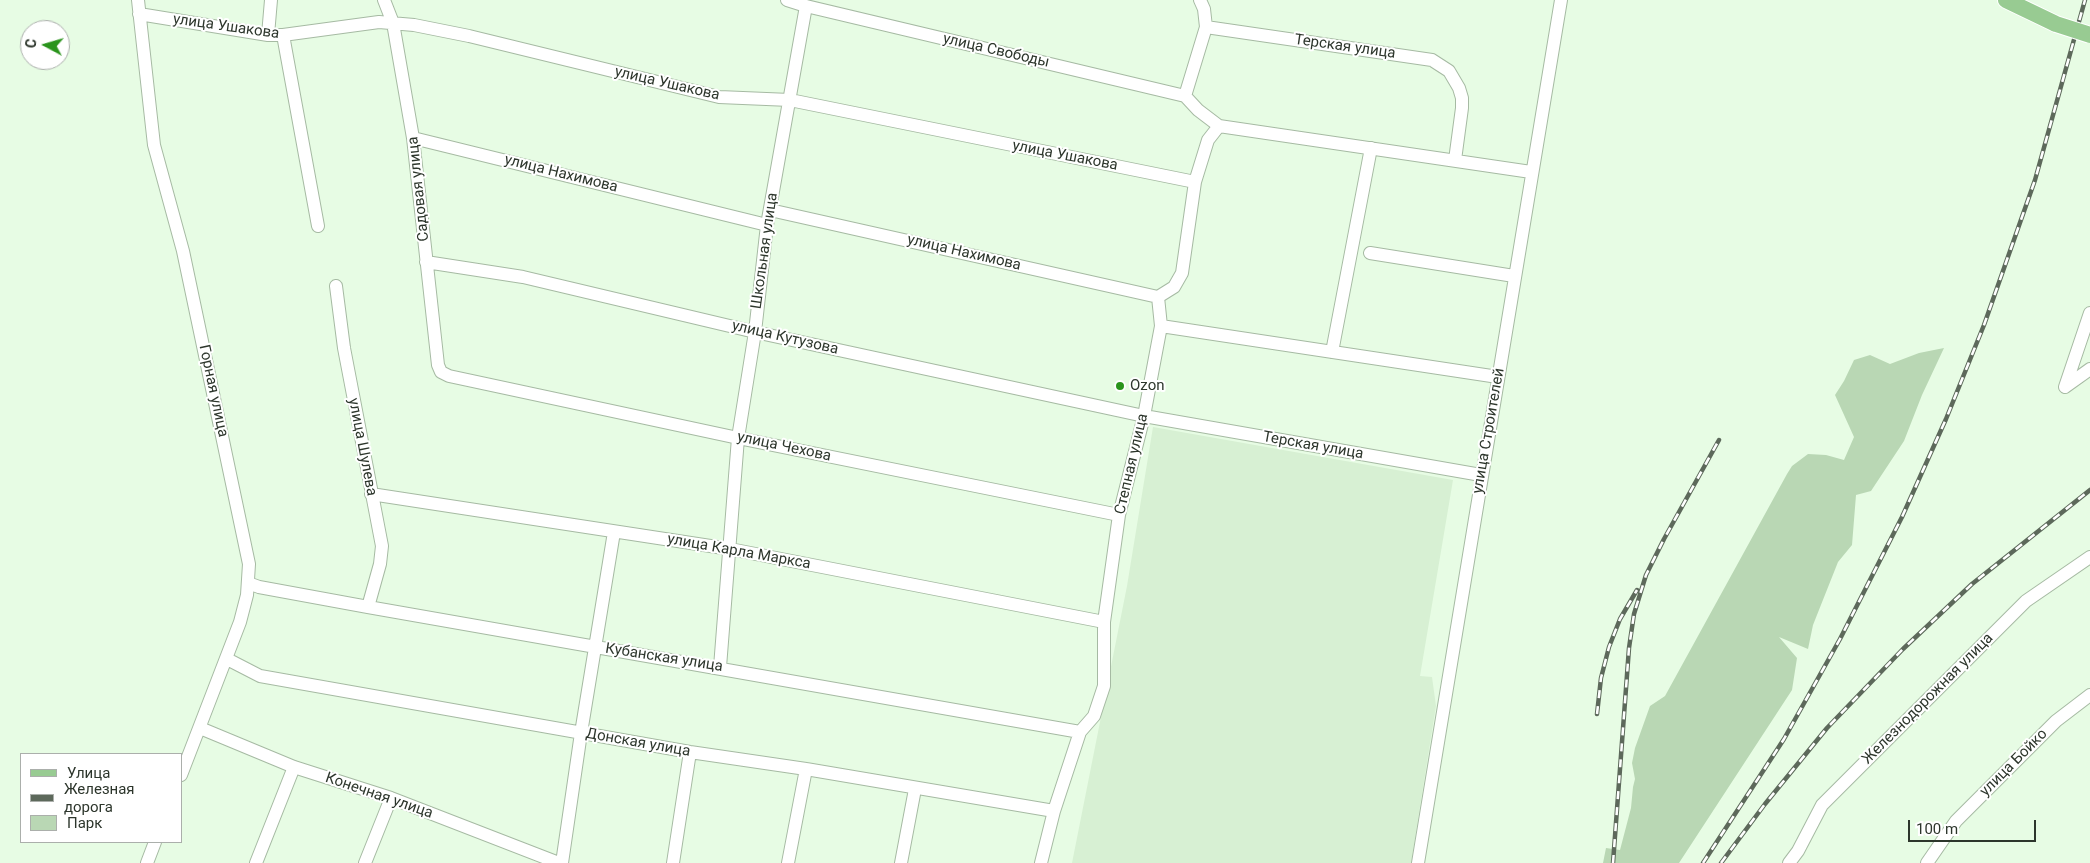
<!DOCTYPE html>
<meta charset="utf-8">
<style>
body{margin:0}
#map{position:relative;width:2090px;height:863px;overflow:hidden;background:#e7fce4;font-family:Roboto,sans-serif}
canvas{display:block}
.legend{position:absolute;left:20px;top:753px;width:162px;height:90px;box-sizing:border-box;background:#fff;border:1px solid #abafab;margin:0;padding:6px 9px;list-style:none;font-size:15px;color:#2d362c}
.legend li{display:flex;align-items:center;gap:10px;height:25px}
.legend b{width:25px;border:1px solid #abafab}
.north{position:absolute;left:20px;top:20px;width:50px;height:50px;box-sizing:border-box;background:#fff;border:1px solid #abafab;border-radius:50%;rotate:276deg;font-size:14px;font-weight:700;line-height:20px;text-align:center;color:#2d362c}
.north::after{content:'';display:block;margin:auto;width:18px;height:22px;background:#2a941c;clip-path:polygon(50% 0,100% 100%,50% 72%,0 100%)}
.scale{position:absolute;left:1908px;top:820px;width:128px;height:22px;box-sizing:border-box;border:2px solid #2d362c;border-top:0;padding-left:6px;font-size:15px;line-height:18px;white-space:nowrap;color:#2d362c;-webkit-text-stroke:4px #fff;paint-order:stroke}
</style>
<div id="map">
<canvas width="2090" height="863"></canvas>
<ul class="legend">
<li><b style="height:6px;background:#98cb92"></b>Улица</li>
<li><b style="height:6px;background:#5d695b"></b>Железная дорога</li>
<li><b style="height:14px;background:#b9d7b4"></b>Парк</li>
</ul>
<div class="north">С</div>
<div class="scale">100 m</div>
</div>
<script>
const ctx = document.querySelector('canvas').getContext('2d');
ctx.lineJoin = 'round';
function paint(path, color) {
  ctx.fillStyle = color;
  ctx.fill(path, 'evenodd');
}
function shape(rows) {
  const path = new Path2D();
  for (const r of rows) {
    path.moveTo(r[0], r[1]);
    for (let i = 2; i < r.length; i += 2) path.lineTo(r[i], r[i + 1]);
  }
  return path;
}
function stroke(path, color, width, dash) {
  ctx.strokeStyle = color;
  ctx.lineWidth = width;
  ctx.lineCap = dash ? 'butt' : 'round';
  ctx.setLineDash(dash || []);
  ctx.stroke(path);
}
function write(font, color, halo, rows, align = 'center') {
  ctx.font = font + ' Roboto,sans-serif';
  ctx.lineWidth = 4;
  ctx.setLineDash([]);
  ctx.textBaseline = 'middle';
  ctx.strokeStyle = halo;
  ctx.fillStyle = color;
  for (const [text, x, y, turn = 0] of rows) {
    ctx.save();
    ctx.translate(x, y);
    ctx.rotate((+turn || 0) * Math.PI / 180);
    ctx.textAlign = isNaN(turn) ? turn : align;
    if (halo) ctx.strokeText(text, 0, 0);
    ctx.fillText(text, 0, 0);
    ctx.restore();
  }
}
const built = shape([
 [1153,427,1453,480,1420,676,1432,677,1436,706,1411,863,1072,863,1127,586]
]);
const green = shape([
 [1944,348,1922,395,1904,441,1871,491,1856,495,1852,545,1838,562,1813,625,1808,649,1779,637,1797,658,1792,690,1679,863,1603,863,1606,848,1620,850,1631,808,1633,787,1635,779,1632,763,1635,748,1650,706,1665,696,1787,474,1792,466,1808,454,1826,455,1844,460,1854,437,1835,395,1844,381,1854,360,1870,355,1890,364,1919,353]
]);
const minor = shape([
 [138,0,154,145,183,251,249,564,247,595,240,622,181,775],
 [384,0,393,23,413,138,438,365,441,372,449,376,738,438,1119,515],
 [806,6,1185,96],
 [139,14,268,35,283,35,379,22,414,25,469,36,719,97,790,100,1195,182],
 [1206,27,1432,60,1449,71,1459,88,1462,98,1462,108,1455,160],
 [268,35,271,0],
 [283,35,318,226],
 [1219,126,1531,172],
 [413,138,767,225],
 [770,210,1158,297],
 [1370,253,1514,276],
 [426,262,523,277,755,332,1144,416,1481,475],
 [336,286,344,348,382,546,380,564,368,607],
 [1161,326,1498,377],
 [1332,352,1371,148],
 [2065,387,2090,313],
 [2065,387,2090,369],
 [371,494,730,549,1104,622],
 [248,583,259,587,368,607,1080,732],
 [227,659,260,676,690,752,806,769,1054,811],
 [720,667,738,438,755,332,767,225,806,6,787,0],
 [200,728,294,767,391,798,559,863],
 [147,863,155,842],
 [256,863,294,767],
 [365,863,391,798],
 [562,863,581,733,614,532],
 [673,863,690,752],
 [788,863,806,769],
 [901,863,915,789],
 [1041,863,1054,811,1080,732,1094,716,1104,686,1104,622,1119,515,1144,416,1161,326,1158,297,1174,287,1182,273,1195,182,1208,140,1219,126,1198,110,1185,96,1206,27,1204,9,1200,0],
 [1418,863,1561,0],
 [1789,863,1798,851,1822,805,2026,601,2090,557],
 [1927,863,1956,821,2056,721,2090,695]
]);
const major = shape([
 [2006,0,2056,24]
]);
const rail = shape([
 [1597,714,1601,678,1609,647,1620,619,1637,590],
 [1613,863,1629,648,1634,614,1646,575,1664,539,1719,440],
 [1703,863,1784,739,1840,639,1902,517,1946,419,1984,325,2035,180,2085,0],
 [1721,863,1765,804,1827,728,1903,649,1972,584,2090,490]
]);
const majorBridge = shape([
 [2056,24,2090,35]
]);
const markers = [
 [1120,386,5,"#2a941c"]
];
const streetNames = [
 ["улица Ушакова",226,27,8],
 ["Терская улица",1345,47,8],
 ["улица Свободы",996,51,13],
 ["улица Ушакова",667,84,13],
 ["улица Ушакова",1065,156,11],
 ["улица Нахимова",561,174,14],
 ["Садовая улица",419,189,-96],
 ["Школьная улица",765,251,-82],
 ["улица Нахимова",964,253,13],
 ["улица Кутузова",785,338,13],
 ["Горная улица",213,391,78],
 ["улица Строителей",1489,431,-80],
 ["Терская улица",1313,446,10],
 ["улица Шулева",362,447,79],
 ["улица Чехова",784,447,12],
 ["Степная улица",1132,464,-77],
 ["улица Карла Маркса",739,552,10],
 ["Кубанская улица",664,658,9],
 ["Железнодорожная улица",1928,699,-45],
 ["Донская улица",638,743,10],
 ["улица Бойко",2014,763,-45],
 ["Конечная улица",379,796,19]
];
const poiNames = [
 ["Ozon",1130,386]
];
paint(built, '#d7f0d3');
paint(green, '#b9d7b4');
stroke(minor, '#a6baa3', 14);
stroke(major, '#fff', 18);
stroke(minor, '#fff', 12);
stroke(major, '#98cb92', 16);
stroke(rail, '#5d695b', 4.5);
stroke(rail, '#fff', 2.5, [8]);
stroke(majorBridge, '#fff', 18, []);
stroke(majorBridge, '#98cb92', 16);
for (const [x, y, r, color] of markers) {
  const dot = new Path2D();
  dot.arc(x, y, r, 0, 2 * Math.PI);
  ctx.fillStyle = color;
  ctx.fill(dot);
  stroke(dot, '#fff', 2);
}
write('15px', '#2d362c', '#fff', streetNames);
write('15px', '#2d362c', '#fff', poiNames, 'left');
</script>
